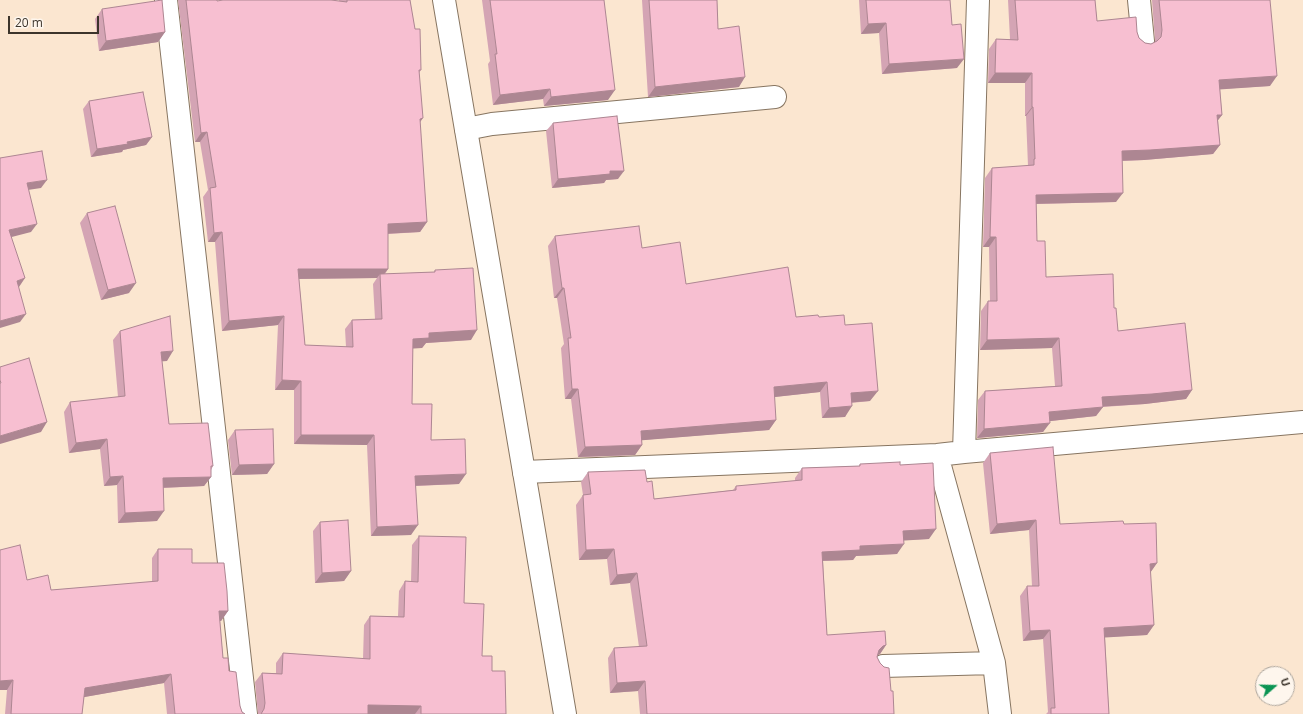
<!DOCTYPE html>
<style>
body{margin:0}
#map{position:relative;width:1303px;height:714px;overflow:hidden;background:#fbe6d0;font-family:"Open Sans",sans-serif}
canvas{display:block}
.north{position:absolute;left:1255px;top:666px;width:40px;height:40px;box-sizing:border-box;background:#fef6ed;border:1px solid #b0a89f;border-radius:50%;rotate:70deg;font-size:11px;font-weight:700;line-height:16px;text-align:center;color:#3c342b}
.north::after{content:'';display:block;margin:auto;width:14px;height:18px;background:#0b9453;clip-path:polygon(50% 0,100% 100%,50% 72%,0 100%)}
.scale{position:absolute;left:8px;top:16px;width:91px;height:18px;box-sizing:border-box;border:2px solid #3c342b;border-top:0;padding-left:5px;font-size:12px;line-height:14px;white-space:nowrap;color:#3c342b;-webkit-text-stroke:3px #fef6ed;paint-order:stroke}
</style>
<div id="map">
<canvas width="1303" height="714"></canvas>
<div class="north">U</div>
<div class="scale">20 m</div>
</div>
<script>
const ctx = document.querySelector('canvas').getContext('2d');
ctx.lineJoin = 'round';
function shape(rows) {
  const path = new Path2D();
  for (const r of rows) {
    path.moveTo(r[0], r[1]);
    for (let i = 2; i < r.length; i += 2) path.lineTo(r[i], r[i + 1]);
  }
  return path;
}
function stroke(path, color, width, dash) {
  ctx.strokeStyle = color;
  ctx.lineWidth = width;
  ctx.lineCap = dash ? 'butt' : 'round';
  ctx.setLineDash(dash || []);
  ctx.stroke(path);
}
function paint(path, color) {
  ctx.fillStyle = color;
  ctx.fill(path, 'evenodd');
}
const street = shape([
 [166,0,246,714],
 [1139,0,1143,41],
 [466,129,492,124,775,97],
 [964,452,978,0],
 [937,455,994,663,1000,714],
 [524,472,937,455,964,452,1303,422],
 [883,666,994,663]
]);
const secondary = shape([
 [444,0,565,714]
]);
const wall = shape([
 [178,0,217,0,217,1,339,1,339,0,410,0,421,70,419,73,420,123,427,222,420,232,388,234,388,269,385,274,434,272,435,270,471,340,426,343,422,348,413,348,412,404,431,440,459,484,416,486,411,535,371,536,367,445,294,444,294,390,275,390,278,325,222,331,215,242,208,242,203,197,208,190,200,142,195,142],
 [377,278,373,284,375,319,352,320,345,329,346,347,305,345,299,279],
 [482,0,604,0,608,100,544,106,543,99,493,105,488,64,490,61],
 [642,0,717,0,718,29,739,87,648,97],
 [859,0,950,0,952,25,957,68,882,74,879,33,861,34],
 [1008,0,1095,0,1097,21,1137,32,1139,38,1145,43,1151,44,1155,42,1155,40,1152,0,1270,0,1270,86,1220,89,1222,115,1218,120,1220,145,1213,154,1144,160,1122,161,1116,202,1036,204,1037,241,1046,277,1114,308,1118,331,1192,390,1186,399,1145,404,1103,407,1096,416,1050,421,1043,432,977,438,978,400,985,391,1055,386,1052,348,980,350,981,311,988,301,990,301,989,247,983,247,985,178,992,168,1028,166,1026,116,1025,116,1025,83,988,83,989,49,996,39,1010,39],
 [102,9,165,32,158,42,99,51,95,19],
 [89,101,152,137,146,145,123,150,122,152,91,157,83,109],
 [553,123,618,179,606,180,604,183,552,188,546,131],
 [87,213,129,293,101,300,80,223],
 [555,236,642,248,686,284,796,317,819,317,845,325,870,401,851,403,845,417,822,418,820,392,774,397,776,420,769,430,642,440,642,445,635,455,578,457,571,399,565,399,561,348,564,344,557,298,554,298,548,246],
 [120,331,167,361,162,361,169,424,213,466,211,470,211,477,204,486,163,488,157,521,118,523,117,485,104,486,100,449,69,453,64,412,70,402,118,397,113,340],
 [235,430,274,464,267,474,232,475,228,440],
 [990,453,1060,524,1124,524,1157,563,1150,573,1154,625,1147,635,1105,637,1109,714,1046,714,1048,712,1043,639,1023,641,1020,596,1027,586,1032,586,1029,530,990,534,983,463],
 [860,464,900,465,929,539,904,540,897,554,856,556,853,560,823,561,827,635,886,645,880,654,878,655,877,657,891,691,894,714,640,714,638,691,610,693,608,658,614,648,639,647,630,583,610,585,607,559,579,560,576,505,583,495,581,482,588,472,647,482,654,499,733,490,736,486,795,481,795,478,802,468,859,466],
 [320,522,351,571,344,581,315,583,313,531],
 [419,536,464,603,482,656,492,671,506,714,258,714,255,682,262,673,276,673,276,663,283,653,363,659,364,625,370,616,398,616,399,591,405,581,411,581,412,545],
 [158,549,192,563,228,611,221,621,220,621,223,658,229,671,242,712,245,714,167,714,164,683,84,697,82,714,5,714,7,690,0,690,0,550,27,580,51,590,152,582,152,558]
]);
const shadedWall = shape([
 [886,23,879,33,861,34,868,24],
 [165,32,158,42,99,51,106,41],
 [964,59,957,68,882,74,889,64],
 [995,73,1032,73,1025,83,988,83],
 [1277,76,1270,86,1212,90,1219,80],
 [745,77,739,87,648,97,655,87],
 [550,89,543,99,493,105,500,95],
 [615,90,608,100,544,106,551,97],
 [1032,107,1033,107,1026,116,1025,116],
 [1217,115,1222,115,1215,124],
 [423,118,416,128,420,119],
 [207,132,200,142,195,142,201,133],
 [152,137,146,145,123,150,122,152,91,157,97,149,127,142],
 [1220,145,1213,154,1144,160,1115,161,1122,151],
 [610,171,624,171,618,179,606,180,604,183,552,188,558,179],
 [47,180,41,188,21,191,27,183],
 [1123,193,1116,202,1029,204,1036,195],
 [427,222,420,232,381,234,388,224],
 [37,224,31,232,4,239,9,230],
 [222,232,215,242,208,242,214,233],
 [990,237,996,237,989,247,983,247],
 [298,269,388,269,381,278,380,274,377,278,291,279],
 [25,278,19,287,11,289,17,281],
 [136,283,129,293,101,300,108,290],
 [562,288,564,288,557,298,554,298],
 [26,314,20,322,0,328,0,321],
 [284,316,278,325,222,331,229,321],
 [477,330,471,340,426,343,422,348,406,349,413,339,429,333],
 [1059,338,1052,348,980,350,987,340],
 [173,351,167,361,154,362,161,352],
 [282,380,301,381,294,390,275,390],
 [827,382,820,392,766,398,774,387],
 [572,389,578,389,571,399,565,399],
 [1192,390,1186,399,1145,404,1095,407,1102,397],
 [878,391,870,401,844,403,851,393],
 [852,406,845,417,822,418,829,408],
 [1103,407,1096,416,1042,422,1049,412],
 [776,420,769,430,633,441,641,431],
 [47,422,41,432,0,444,0,436],
 [1050,423,1043,432,977,438,984,429],
 [301,435,374,435,367,445,294,444],
 [107,439,100,449,69,453,76,443],
 [642,445,635,455,578,457,585,447],
 [274,464,267,474,232,475,239,465],
 [466,474,459,484,409,486,415,476],
 [123,476,117,485,104,486,110,477],
 [211,477,204,486,156,488,163,478],
 [164,511,157,521,118,523,125,513],
 [1036,520,1029,530,990,534,997,524],
 [418,525,411,535,371,536,377,527],
 [936,529,929,539,897,541,903,531],
 [904,544,897,554,856,556,853,560,815,561,822,552,860,546],
 [614,549,607,559,579,560,586,550],
 [1157,563,1150,573,1150,564],
 [351,571,344,581,315,583,322,573],
 [637,573,630,583,610,585,617,575],
 [219,611,228,611,221,621,212,621],
 [1154,625,1147,635,1097,638,1104,628],
 [1050,630,1043,639,1023,641,1030,631],
 [886,645,880,654,876,656,879,650,883,646],
 [171,674,164,683,79,698,85,688],
 [13,680,7,690,0,690,0,681],
 [645,681,638,691,610,693,617,683],
 [368,705,421,706,415,714,362,714]
]);
const building = shape([
 [162,0,165,32,106,41,102,9,162,0],
 [186,0,217,0,217,1,223,0,331,0,347,2,347,0,410,0,415,29,420,29,421,70,419,70,423,118,420,119,427,222,388,224,388,269,298,269,305,345,353,347,352,320,382,319,380,274,435,272,435,270,473,268,477,330,429,333,429,338,413,339,412,404,432,404,431,440,465,439,466,474,415,476,418,525,377,527,374,435,301,435,301,381,282,380,284,316,229,321,222,232,214,233,210,188,216,187,207,132,201,133,186,0],
 [490,0,604,0,615,90,551,97,550,89,500,95,495,54,497,54,490,0],
 [649,0,717,0,718,29,739,26,745,77,655,87,649,0],
 [866,0,950,0,952,25,961,24,964,59,889,64,886,23,868,24,866,0],
 [1015,0,1095,0,1097,21,1136,17,1137,32,1139,38,1145,43,1151,44,1157,41,1161,37,1162,30,1159,0,1270,0,1277,76,1219,80,1222,115,1217,115,1220,145,1150,150,1122,151,1123,193,1036,195,1037,241,1045,241,1046,277,1113,274,1114,308,1116,308,1118,331,1185,323,1192,390,1152,394,1102,397,1103,407,1049,412,1050,423,984,429,985,391,1062,386,1059,338,987,340,988,301,997,301,996,237,990,237,992,168,1034,165,1034,159,1035,159,1033,107,1032,107,1032,73,995,73,996,39,1018,40,1015,0],
 [143,92,152,137,127,142,128,144,97,149,89,101,143,92],
 [617,116,624,171,610,171,610,174,558,179,553,123,617,116],
 [42,151,47,180,27,183,37,224,9,230,25,278,17,281,26,314,0,321,0,158,42,151],
 [115,206,136,283,108,290,87,213,115,206],
 [639,226,642,248,680,242,686,284,788,267,796,317,818,315,819,317,844,315,845,325,872,323,878,391,851,393,852,406,829,408,827,382,774,387,776,420,641,431,642,445,585,447,578,389,572,389,568,338,571,338,564,288,562,288,555,236,639,226],
 [170,316,173,351,161,352,169,424,208,423,213,466,211,466,211,477,163,478,164,511,125,513,123,476,110,477,107,439,76,443,70,402,125,396,120,331,170,316],
 [29,358,47,422,0,436,0,383,1,383,0,380,0,367,29,358],
 [273,429,274,464,239,465,235,430,273,429],
 [1053,447,1060,524,1123,521,1124,524,1156,523,1157,563,1150,564,1154,625,1104,628,1109,714,1051,714,1051,708,1055,708,1050,630,1030,631,1027,586,1039,586,1036,520,997,524,990,453,1053,447],
 [900,462,900,465,933,463,936,529,903,531,904,544,860,546,860,550,822,552,827,635,885,631,886,645,883,646,879,650,877,657,880,663,884,667,889,668,891,691,893,691,894,714,647,714,645,681,617,683,614,648,647,646,637,573,617,575,614,549,586,550,583,495,591,494,588,472,645,470,647,482,652,481,654,499,736,490,736,486,802,480,802,468,860,466,860,464,900,462],
 [348,520,351,571,322,573,320,522,348,520],
 [419,536,466,537,464,603,484,604,482,656,492,656,492,671,505,671,506,714,421,714,421,706,368,705,368,714,261,714,264,709,265,703,262,673,282,674,283,653,370,659,370,616,404,617,405,581,418,582,419,536],
 [20,545,27,580,48,575,51,590,158,581,158,549,192,549,192,563,224,563,227,591,228,611,219,611,223,658,228,658,229,671,236,672,240,706,242,712,245,714,175,714,171,674,85,688,82,714,11,714,13,680,0,681,0,550,20,545]
]);
stroke(street, '#877561', 24);
stroke(secondary, '#877561', 24);
stroke(street, '#fff', 22);
stroke(secondary, '#fff', 22);
paint(wall, '#d4a4b4');
paint(shadedWall, '#ad8692');
paint(building, '#f7bfd1');
stroke(building, '#ad8692', 1);
</script>
